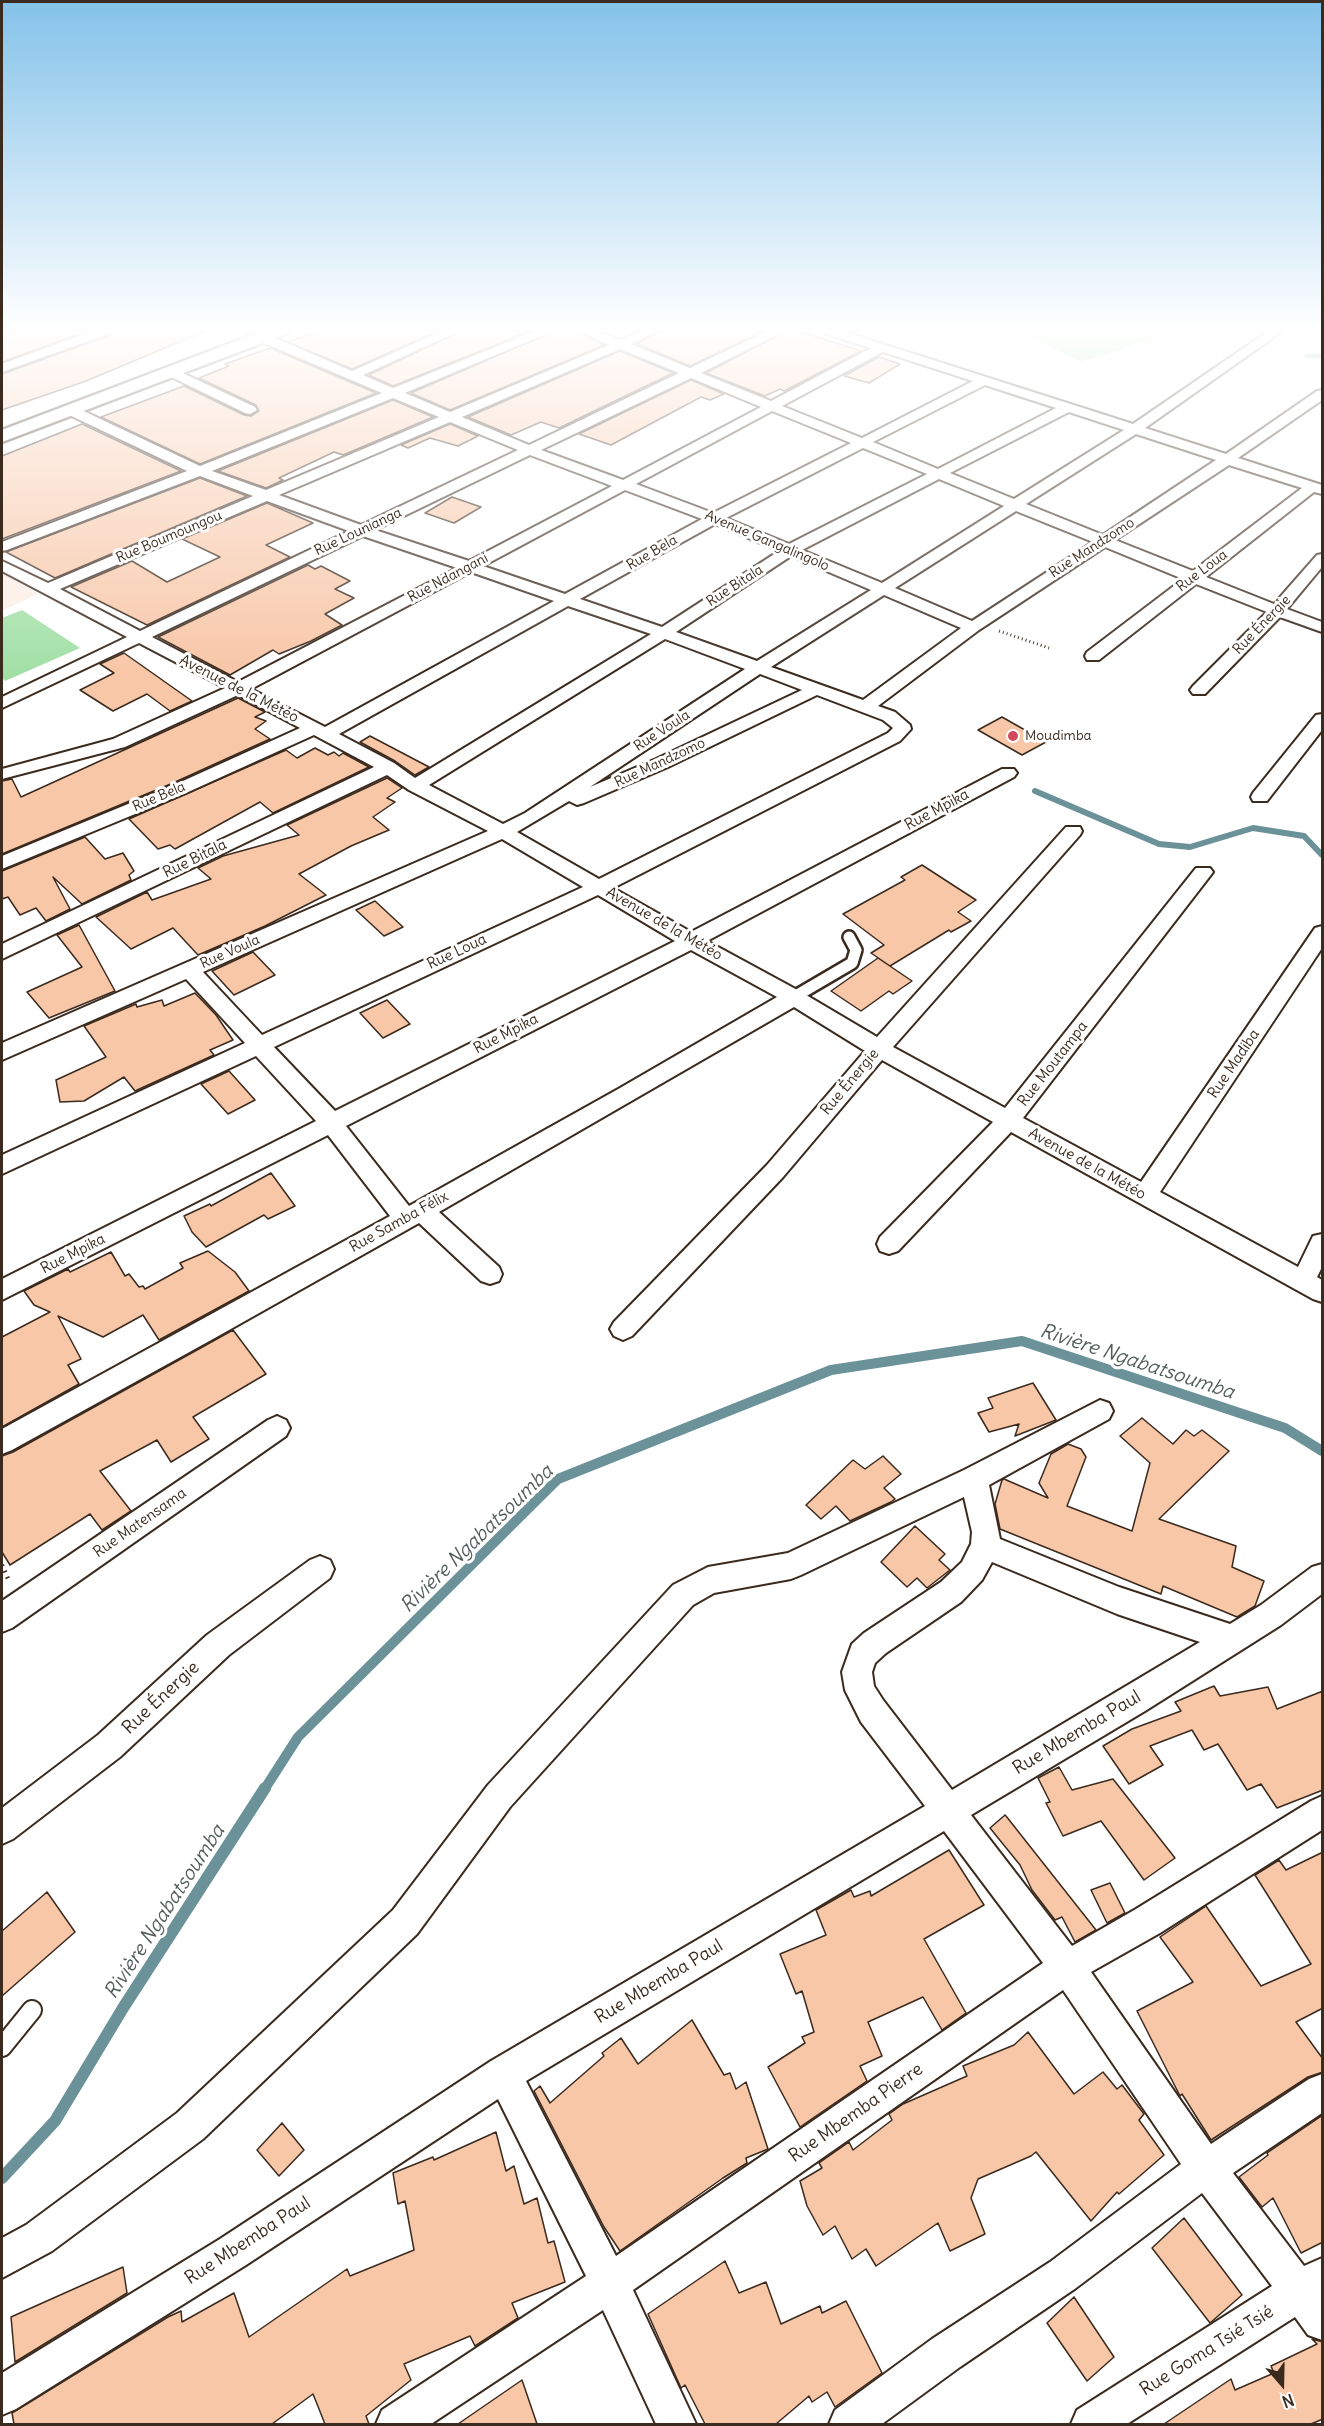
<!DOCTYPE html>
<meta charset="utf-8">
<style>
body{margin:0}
#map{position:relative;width:1324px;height:2426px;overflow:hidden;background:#fff;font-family:Delius,sans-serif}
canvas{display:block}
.frame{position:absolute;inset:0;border:3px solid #3b2a1e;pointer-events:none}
.north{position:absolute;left:1252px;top:2354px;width:60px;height:60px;-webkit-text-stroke:4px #fff;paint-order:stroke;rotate:160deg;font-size:16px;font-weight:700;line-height:24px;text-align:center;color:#3b2a1e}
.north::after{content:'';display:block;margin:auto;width:21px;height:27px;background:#3b2a1e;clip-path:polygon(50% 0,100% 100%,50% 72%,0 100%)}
</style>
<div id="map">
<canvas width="1324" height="2426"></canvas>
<div class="frame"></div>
<div class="north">N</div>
</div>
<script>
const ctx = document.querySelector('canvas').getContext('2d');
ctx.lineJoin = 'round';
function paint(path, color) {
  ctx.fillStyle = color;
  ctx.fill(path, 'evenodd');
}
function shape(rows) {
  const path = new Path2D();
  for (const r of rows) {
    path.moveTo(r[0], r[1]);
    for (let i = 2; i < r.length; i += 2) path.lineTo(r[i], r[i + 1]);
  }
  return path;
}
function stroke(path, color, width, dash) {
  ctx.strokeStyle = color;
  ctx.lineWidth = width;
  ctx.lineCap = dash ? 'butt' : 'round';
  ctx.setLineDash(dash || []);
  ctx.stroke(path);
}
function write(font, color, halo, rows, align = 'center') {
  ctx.font = font + ' Delius,sans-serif';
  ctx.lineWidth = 6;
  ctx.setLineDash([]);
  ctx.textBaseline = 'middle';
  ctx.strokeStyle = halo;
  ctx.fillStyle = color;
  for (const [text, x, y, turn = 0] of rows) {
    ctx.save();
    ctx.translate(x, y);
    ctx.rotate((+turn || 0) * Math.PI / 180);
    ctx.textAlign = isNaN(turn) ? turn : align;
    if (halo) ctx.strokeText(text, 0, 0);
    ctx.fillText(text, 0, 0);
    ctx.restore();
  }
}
const built = shape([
 [2,572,38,594,2,611]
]);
const green = shape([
 [1014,330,1171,330,1175,332,1081,362],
 [22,610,80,648,5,681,2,678,2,618]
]);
const streamFar3 = shape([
 [1307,356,1322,356]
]);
const streamFar2 = shape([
 [1035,791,1159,844,1190,847,1253,828,1304,836,1322,855]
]);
const streamFar1 = shape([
 [264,1790,298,1737,558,1479,831,1370,1022,1341,1285,1428,1322,1451]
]);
const stream = shape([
 [2,2178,55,2121,123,2008,265,1788]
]);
const building = shape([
 [2,330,89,330,2,362,2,330],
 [114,330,208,330,86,381,2,410,2,374,111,335,114,330],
 [321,330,440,330,352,369,288,342,321,330],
 [463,330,532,330,393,386,369,375,463,330],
 [557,330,576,330,604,345,450,410,411,393,557,330],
 [662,330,765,330,690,366,637,344,662,330],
 [788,330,795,330,861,351,784,391,780,389,765,396,706,373,788,330],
 [270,348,376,393,200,464,101,417,184,386,244,415,251,416,259,411,256,405,199,378,229,366,225,364,270,348],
 [620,351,673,373,559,428,541,422,511,435,468,417,620,351],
 [879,357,900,364,869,383,844,376,879,357],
 [691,380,724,394,710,400,701,397,611,445,579,434,691,380],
 [393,400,433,417,343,455,334,452,279,478,283,480,266,488,218,471,393,400],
 [82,424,181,471,2,539,2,456,82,424],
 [450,424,478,436,458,446,430,438,408,448,401,445,450,424],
 [200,478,247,496,55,578,6,552,200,478],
 [452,497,481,507,454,523,425,513,452,497],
 [267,503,313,523,266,545,290,557,147,625,71,587,132,561,167,582,220,557,182,539,267,503],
 [308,565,315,569,321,566,350,581,335,589,354,598,325,614,342,625,311,641,279,654,273,650,230,675,158,637,308,565],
 [124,653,192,701,170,711,147,694,113,711,80,690,114,673,100,664,124,653],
 [238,698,265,712,255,717,266,721,255,729,270,739,173,783,2,854,2,781,12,779,21,797,238,698],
 [1002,717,1046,742,1022,755,978,730,1002,717],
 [370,736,429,767,415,775,395,761,360,742,370,736],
 [315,748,328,755,334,752,339,756,343,753,369,767,273,813,260,802,175,849,170,845,158,849,129,819,286,750,297,758,315,748],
 [387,778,402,788,387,798,395,802,373,817,389,830,351,846,299,874,326,895,265,926,198,955,173,928,131,949,96,917,147,892,152,900,211,879,198,868,223,856,299,835,287,825,387,778],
 [85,837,105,859,123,853,134,871,129,875,131,880,82,904,53,877,70,909,46,921,36,908,20,915,8,897,2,899,2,871,85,837],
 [922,865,976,900,958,912,971,921,951,932,949,930,890,966,871,953,884,945,843,914,905,880,901,877,922,865],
 [375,901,403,927,384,936,356,910,375,901],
 [79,925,115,991,49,1018,27,992,82,967,57,935,79,925],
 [253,952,275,975,234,995,212,971,253,952],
 [878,958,912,981,893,994,889,991,861,1011,831,991,878,958],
 [195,993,216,1015,233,1040,210,1050,214,1055,135,1091,124,1077,84,1101,60,1102,56,1080,106,1057,84,1026,136,1004,137,1007,162,1000,164,1006,195,993],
 [387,1000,410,1024,383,1038,360,1013,387,1000],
 [229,1071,255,1100,228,1114,201,1084,229,1071],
 [271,1173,295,1206,268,1219,264,1215,206,1247,192,1232,184,1216,210,1204,211,1206,271,1173],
 [208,1251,235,1272,249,1291,159,1340,143,1315,103,1337,58,1316,81,1359,68,1365,79,1384,2,1427,2,1337,50,1312,34,1305,24,1291,68,1269,70,1272,111,1252,125,1276,129,1274,139,1287,143,1286,145,1289,183,1268,180,1263,208,1251],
 [233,1330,266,1374,193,1417,209,1439,171,1462,157,1440,100,1471,131,1511,102,1530,90,1514,10,1565,2,1552,2,1456,13,1452,233,1330],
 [1033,1383,1056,1420,1015,1436,1019,1424,989,1432,978,1413,993,1408,988,1398,1033,1383],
 [1142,1418,1173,1444,1186,1430,1194,1436,1202,1430,1229,1451,1159,1519,1236,1546,1232,1567,1264,1581,1255,1606,1237,1617,1163,1586,1161,1594,1000,1529,995,1504,1002,1480,1004,1479,1048,1498,1039,1483,1051,1454,1068,1444,1081,1449,1086,1457,1067,1506,1132,1531,1150,1463,1120,1436,1142,1418],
 [883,1456,901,1474,884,1488,895,1499,891,1502,850,1521,836,1506,821,1519,806,1505,853,1460,865,1469,883,1456],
 [915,1526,945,1554,939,1560,950,1570,927,1588,917,1578,907,1587,881,1562,915,1526],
 [1214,1686,1220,1696,1268,1687,1277,1709,1323,1691,1323,1790,1277,1808,1261,1784,1247,1790,1218,1744,1204,1750,1192,1730,1150,1746,1163,1765,1129,1784,1103,1746,1132,1729,1181,1711,1175,1702,1214,1686],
 [1059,1767,1072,1790,1113,1779,1175,1858,1144,1880,1101,1821,1063,1836,1046,1803,1050,1802,1038,1778,1059,1767],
 [1005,1815,1006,1816,1096,1930,1075,1942,1062,1917,1055,1920,1032,1890,1020,1865,990,1828,1005,1815],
 [949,1850,984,1905,924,1939,966,2013,942,2030,923,1997,868,2022,882,2056,860,2066,867,2081,800,2127,768,2067,805,2043,802,2037,814,2032,802,1991,796,1994,780,1954,826,1935,816,1910,851,1890,854,1897,870,1891,871,1896,949,1850],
 [1323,1852,1323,2008,1296,2022,1323,2059,1323,2072,1308,2077,1211,2140,1182,2094,1180,2096,1137,2011,1193,1982,1160,1937,1206,1906,1261,1986,1311,1964,1255,1875,1279,1860,1286,1870,1323,1852],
 [1110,1883,1125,1913,1107,1923,1091,1890,1110,1883],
 [47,1892,75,1932,2,1996,2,1931,47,1892],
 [692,2020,724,2075,730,2073,736,2089,746,2082,768,2149,746,2158,747,2163,723,2178,620,2251,604,2227,534,2091,540,2086,550,2103,604,2056,602,2053,621,2038,638,2064,692,2020],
 [1028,2032,1074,2094,1103,2072,1117,2089,1122,2085,1144,2114,1139,2120,1164,2155,1119,2194,1117,2192,1091,2221,1036,2152,1031,2156,978,2179,971,2198,985,2234,950,2251,938,2223,876,2266,866,2249,852,2259,835,2226,823,2235,807,2206,800,2181,822,2168,819,2163,849,2142,853,2150,892,2120,889,2114,903,2104,967,2076,963,2066,1014,2045,1028,2032],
 [1323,2115,1323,2242,1301,2253,1273,2198,1262,2207,1239,2177,1268,2155,1267,2153,1323,2115],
 [282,2123,304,2150,279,2176,257,2150,282,2123],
 [496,2132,506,2171,514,2166,524,2204,537,2198,548,2243,554,2241,565,2282,512,2303,518,2318,475,2346,470,2336,404,2364,411,2380,366,2416,369,2424,325,2424,313,2394,272,2424,14,2424,12,2413,168,2317,181,2311,182,2322,234,2293,249,2337,347,2269,350,2276,414,2250,405,2201,398,2204,393,2173,433,2157,434,2160,496,2132],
 [1184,2218,1242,2295,1210,2323,1152,2248,1184,2218],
 [725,2261,739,2293,766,2282,781,2324,820,2306,822,2313,846,2301,882,2373,835,2407,827,2392,812,2402,809,2396,776,2424,705,2424,685,2385,681,2388,648,2314,725,2261],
 [123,2267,127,2293,15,2362,11,2317,123,2267],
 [1074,2297,1114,2357,1087,2381,1047,2323,1074,2297],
 [1312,2339,1323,2342,1323,2419,1311,2424,1164,2424,1231,2379,1235,2390,1274,2373,1271,2366,1317,2344,1312,2339],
 [522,2380,537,2424,458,2424,522,2380]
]);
const pathFar1 = shape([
 [999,631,1049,648]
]);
const path = shape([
 [2,1565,9,1581]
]);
const serviceFar1 = shape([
 [794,997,852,963,856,950,849,937]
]);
const service = shape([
 [2,2047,32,2010]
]);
const minor = shape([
 [95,330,112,330,110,333,2,372,2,364,95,330],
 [445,330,461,330,363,375,393,388,538,330,555,330,405,393,450,412,609,345,578,330,595,330,620,340,644,330,660,330,631,344,690,368,770,330,786,330,701,373,771,401,871,348,823,333,821,330,839,330,1133,424,1270,330,1284,330,1145,428,1226,454,1317,391,1322,390,1322,400,1238,458,1322,485,1322,494,1314,492,1206,577,1274,604,1317,555,1322,554,1322,567,1287,609,1322,622,1322,632,1280,617,1205,694,1193,694,1190,690,1193,686,1267,612,1196,584,1099,660,1087,660,1085,656,1087,652,1183,579,1105,547,979,630,878,706,895,712,910,725,911,729,900,741,613,888,691,932,1002,769,1014,769,1017,773,1014,777,707,941,801,992,877,1037,1066,827,1080,827,1082,831,1080,835,893,1047,1005,1108,1196,868,1210,868,1213,872,1210,876,1023,1118,1141,1182,1315,928,1322,926,1322,948,1160,1192,1298,1267,1313,1236,1322,1234,1322,1267,1317,1277,1322,1280,1322,1302,1313,1299,1011,1132,898,1251,889,1254,880,1251,877,1244,880,1237,993,1122,882,1060,783,1177,632,1336,623,1340,614,1336,610,1329,614,1322,767,1165,865,1051,794,1007,439,1212,499,1267,502,1274,499,1281,490,1284,481,1281,419,1223,213,1339,12,1450,2,1454,2,1429,390,1216,328,1135,2,1300,2,1279,316,1121,256,1056,2,1174,2,1155,245,1043,186,979,2,1060,2,1043,488,831,409,790,387,775,2,959,2,944,374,767,314,735,186,793,2,869,2,856,174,785,300,728,238,695,125,747,2,779,2,769,113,739,225,688,139,643,2,708,2,697,127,637,2,571,2,561,48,583,253,496,200,476,7,550,2,551,2,542,187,471,65,413,63,410,65,407,75,407,200,466,382,393,257,340,255,337,257,334,265,334,352,371,445,330],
 [620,349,679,373,529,445,462,417,620,349],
 [883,352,973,381,862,438,782,406,883,352],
 [691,378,761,407,623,480,541,450,691,378],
 [985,385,1056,408,938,469,873,442,985,385],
 [393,398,439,417,266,490,212,471,393,398],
 [772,411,851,443,713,513,636,484,772,411],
 [1069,412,1124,430,1014,499,950,473,1069,412],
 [450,422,518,450,361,525,279,495,450,422],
 [1136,434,1216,460,1103,535,1026,504,1136,434],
 [863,448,927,474,789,544,726,518,863,448],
 [530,455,612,486,469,561,375,530,530,455],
 [1229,465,1302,488,1193,571,1115,540,1229,465],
 [939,479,1004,506,882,583,802,550,939,479],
 [625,490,702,519,565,594,483,566,625,490],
 [267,501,349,531,140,631,60,589,267,501],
 [1016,511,1093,542,972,621,895,588,1016,511],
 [715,524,779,551,662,627,580,599,715,524],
 [363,536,457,568,238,682,152,637,363,536],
 [791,556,871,590,757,661,676,632,791,556],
 [471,572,554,601,325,727,251,689,471,572],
 [884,595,961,628,863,700,771,667,884,595],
 [568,606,651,634,415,778,394,763,339,734,568,606],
 [665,639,745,669,525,813,503,824,429,785,665,639],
 [760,674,802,690,656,759,590,787,760,674],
 [817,695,883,720,893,728,888,733,599,879,517,832,569,801,577,805,584,803,668,767,817,695],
 [502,839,583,887,262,1035,203,972,502,839],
 [598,895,675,941,335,1111,274,1047,598,895],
 [691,950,777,997,620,1088,409,1206,346,1126,691,950],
 [170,367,255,407,257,410,250,414,245,413,165,374,164,371,170,367],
 [1322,714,1322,730,1267,801,1253,801,1251,797,1253,793,1316,715,1322,714],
 [1100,1400,1109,1403,1113,1411,1109,1419,989,1485,1000,1539,1119,1587,1230,1624,1261,1605,1312,1567,1322,1564,1322,1594,1281,1625,1145,1711,971,1815,1072,1946,1136,1909,1311,1801,1322,1796,1322,1830,1160,1933,1091,1972,1211,2144,1309,2079,1322,2074,1322,2113,1233,2173,1304,2266,1322,2258,1322,2340,1308,2335,1295,2317,1127,2424,1071,2424,1077,2410,1272,2286,1202,2193,1076,2288,960,2367,882,2424,829,2424,835,2410,932,2339,1050,2262,1181,2164,1063,1990,633,2290,696,2424,656,2424,603,2310,431,2424,376,2424,382,2410,586,2276,498,2099,246,2265,16,2409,2,2415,2,2373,220,2239,491,2061,925,1806,861,1722,845,1690,842,1672,852,1644,864,1633,941,1582,962,1562,971,1544,972,1532,964,1497,801,1575,791,1579,714,1593,693,1605,510,1807,417,1934,203,2139,52,2251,2,2278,2,2238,26,2225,177,2113,393,1910,488,1785,673,1585,708,1567,788,1553,964,1470,1100,1400],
 [992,1562,1117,1614,1200,1642,952,1790,883,1700,874,1686,872,1672,875,1663,886,1653,961,1602,982,1580,992,1562],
 [944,1831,1043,1963,616,2256,526,2081,944,1831],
 [277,1416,286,1420,290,1428,286,1436,12,1628,2,1632,2,1601,268,1420,277,1416],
 [320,1556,330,1560,334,1569,330,1578,229,1655,120,1757,13,1839,2,1844,2,1808,98,1735,207,1635,310,1560,320,1556]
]);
const primary = shape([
 [265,330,288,330,286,334,2,442,2,430,265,330]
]);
const markers = [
 [1013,736,6,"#d1495b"]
];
const farStreetnames = [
 ["Rue Lounianga",358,532,-25],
 ["Rue Boumoungou",169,537,-23],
 ["Avenue Gangalingolo",767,541,23],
 ["Rue Mandzomo",1092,548,-33],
 ["Rue Bela",652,553,-30],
 ["Rue Loua",1202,571,-37],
 ["Rue Ndangani",448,578,-28],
 ["Rue Bitala",735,586,-33],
 ["Rue Énergie",1262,625,-46],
 ["Rue Voula",662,731,-33],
 ["Rue Mandzomo",660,763,-25],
 ["Rue Bela",159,797,-23],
 ["Rue Voula",230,952,-24]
];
const farPoinames = [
 ["Moudimba",1025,736]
];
const streetNames = [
 ["Avenue de la Météo",239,689,27],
 ["Rue Mpika",937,810,-28],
 ["Rue Bitala",195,859,-26],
 ["Avenue de la Météo",664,924,30],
 ["Rue Loua",457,952,-25],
 ["Rue Mpika",506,1034,-27],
 ["Rue Moutampa",1053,1064,-52],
 ["Rue Madiba",1234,1064,-56],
 ["Rue Énergie",850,1082,-50],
 ["Avenue de la Météo",1087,1164,29],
 ["Rue Samba Félix",399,1222,-29],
 ["Rue Mpika",73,1254,-27],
 ["Rue Matensama",140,1523,-35]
];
const nearStreetnames = [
 ["Rue Énergie",161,1698,-43],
 ["Rue Mbemba Paul",1077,1733,-31],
 ["Rue Mbemba Paul",659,1982,-31],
 ["Rue Mbemba Pierre",856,2113,-35],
 ["Rue Mbemba Paul",248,2241,-33],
 ["Rue Goma Tsié Tsié",1207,2351,-32]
];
const nearWaternames = [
 ["Rivière Ngabatsoumba",1137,1362,18],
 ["Rivière Ngabatsoumba",477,1539,-44],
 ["Rivière Ngabatsoumba",165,1912,-57]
];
paint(built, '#fdeee5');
paint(green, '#a3e0a7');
stroke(streamFar3, '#6b9199', 4.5);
stroke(streamFar2, '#6b9199', 6);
stroke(streamFar1, '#6b9199', 10);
stroke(stream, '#6b9199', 12);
paint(building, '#f8c7a8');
stroke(building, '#3b2a1e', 1.5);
stroke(serviceFar1, '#3b2a1e', 16);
stroke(service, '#3b2a1e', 22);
stroke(minor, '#3b2a1e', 4);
stroke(primary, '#3b2a1e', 5);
stroke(pathFar1, '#3b2a1e', 3, [1, 3]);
stroke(path, '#3b2a1e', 4.5, [1.5, 5]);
stroke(serviceFar1, '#fff', 11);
stroke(service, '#fff', 18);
paint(minor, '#fff');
paint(primary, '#fff');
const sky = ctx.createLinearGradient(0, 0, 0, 670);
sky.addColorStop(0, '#83c2e9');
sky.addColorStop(0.49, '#fff');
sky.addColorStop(1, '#ffffff00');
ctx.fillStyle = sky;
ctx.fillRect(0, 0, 1324, 670);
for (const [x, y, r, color] of markers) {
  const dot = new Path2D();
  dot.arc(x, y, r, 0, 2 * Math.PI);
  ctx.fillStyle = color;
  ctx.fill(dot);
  stroke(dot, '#fff', 2);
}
write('14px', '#3b2a1e', '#fff', farStreetnames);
write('14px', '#3b2a1e', '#fff', farPoinames, 'left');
write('15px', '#3b2a1e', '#fff', streetNames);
write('18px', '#3b2a1e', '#fff', nearStreetnames);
write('italic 20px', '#535e5c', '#fff', nearWaternames);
</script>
